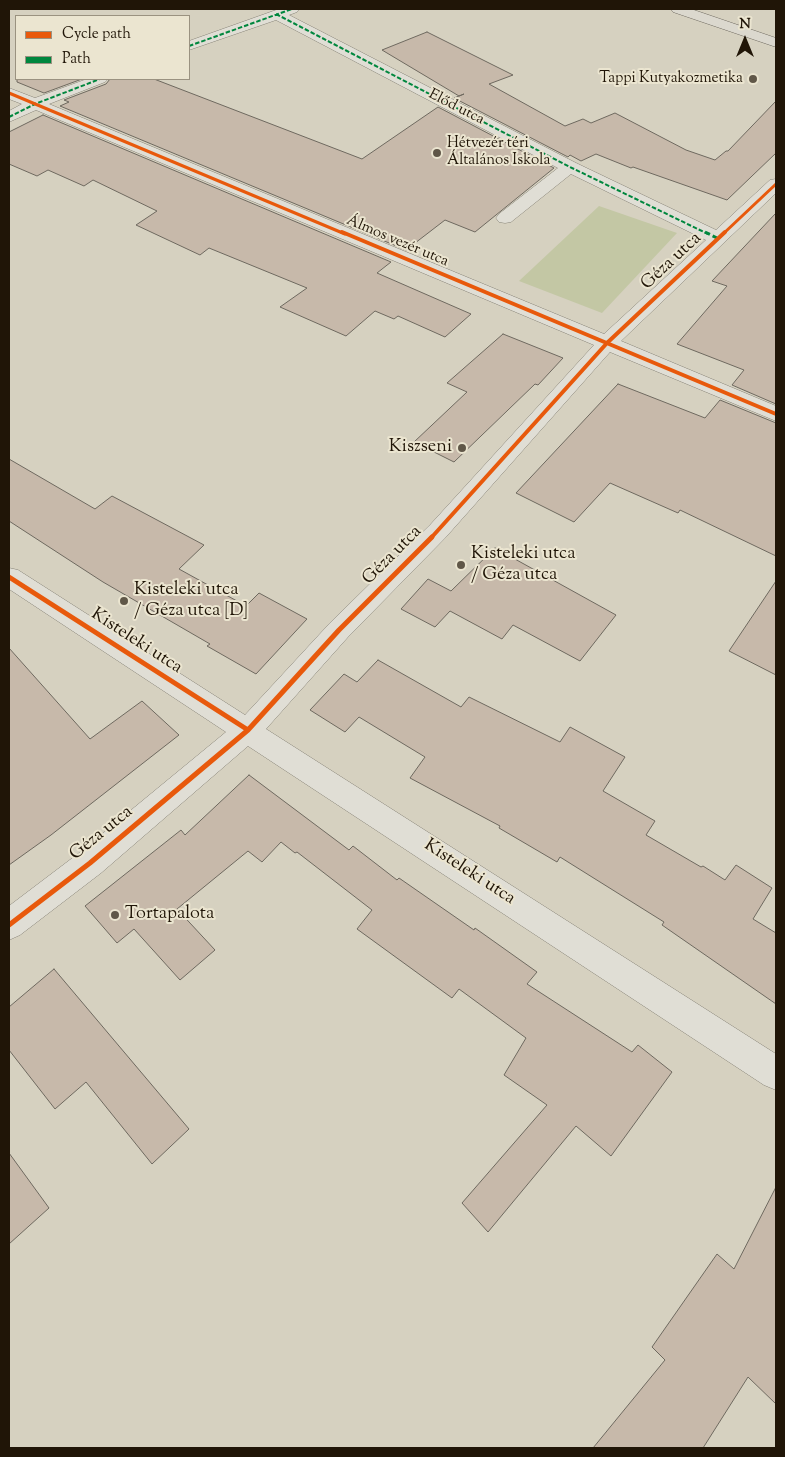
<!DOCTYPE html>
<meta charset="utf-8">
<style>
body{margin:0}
#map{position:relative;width:785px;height:1457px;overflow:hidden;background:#d6d1c0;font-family:"Sorts Mill Goudy",serif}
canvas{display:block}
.frame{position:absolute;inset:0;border:10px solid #201507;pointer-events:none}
.legend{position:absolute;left:15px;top:15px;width:175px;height:65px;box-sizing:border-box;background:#ebe5d0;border:1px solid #9a9280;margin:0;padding:6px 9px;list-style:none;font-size:15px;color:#201507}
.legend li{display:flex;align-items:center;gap:10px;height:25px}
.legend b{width:25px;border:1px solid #9a9280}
.north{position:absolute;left:720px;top:15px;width:50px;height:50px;-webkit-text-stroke:4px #ebe5d0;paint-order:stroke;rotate:0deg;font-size:14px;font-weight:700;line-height:20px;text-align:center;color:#201507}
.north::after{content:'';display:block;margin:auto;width:18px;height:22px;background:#201507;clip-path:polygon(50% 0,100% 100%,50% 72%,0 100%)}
</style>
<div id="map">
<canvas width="785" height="1457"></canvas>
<div class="frame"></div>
<ul class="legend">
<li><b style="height:6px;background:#e8590c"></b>Cycle path</li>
<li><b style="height:6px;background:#00873e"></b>Path</li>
</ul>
<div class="north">N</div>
</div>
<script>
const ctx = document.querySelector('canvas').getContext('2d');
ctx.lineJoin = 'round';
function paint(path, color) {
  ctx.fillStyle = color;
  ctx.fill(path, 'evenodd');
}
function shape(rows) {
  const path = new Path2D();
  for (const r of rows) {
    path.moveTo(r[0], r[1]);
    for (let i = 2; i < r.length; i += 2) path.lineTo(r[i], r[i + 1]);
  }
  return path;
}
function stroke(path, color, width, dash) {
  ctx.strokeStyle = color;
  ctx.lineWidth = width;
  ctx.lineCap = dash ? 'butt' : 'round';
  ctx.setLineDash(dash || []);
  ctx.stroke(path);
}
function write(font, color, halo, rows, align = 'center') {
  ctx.font = font + ' "Sorts Mill Goudy",serif';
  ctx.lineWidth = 4;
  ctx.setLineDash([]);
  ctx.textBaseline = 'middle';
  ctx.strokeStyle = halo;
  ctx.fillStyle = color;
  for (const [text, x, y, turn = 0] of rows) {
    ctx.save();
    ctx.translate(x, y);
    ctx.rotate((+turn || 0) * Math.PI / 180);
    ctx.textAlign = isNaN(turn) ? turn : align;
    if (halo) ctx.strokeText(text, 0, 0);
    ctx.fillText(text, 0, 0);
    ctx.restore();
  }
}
const green = shape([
 [599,206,677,233,602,313,519,281]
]);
const building = shape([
 [427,32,513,75,489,84,565,126,583,119,591,123,615,113,686,150,715,160,726,151,728,151,776,101,776,153,727,200,633,167,631,168,596,154,581,161,570,155,568,157,454,98,464,94,459,96,382,50,427,32],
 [17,79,82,79,44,93,17,82,17,79],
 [110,79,154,79,362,159,438,107,554,168,475,232,445,220,406,250,60,106,69,102,64,100,106,84,110,79],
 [43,115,391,262,377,273,471,314,445,337,398,316,394,319,375,311,346,336,280,307,307,288,209,248,200,255,136,225,157,211,93,180,84,186,48,170,37,176,9,164,9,132,43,115],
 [776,213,776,404,732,385,744,370,677,344,727,286,712,281,776,213],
 [503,334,563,358,538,385,535,384,454,462,414,442,467,392,447,383,503,334],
 [618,384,705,418,720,400,776,423,776,556,680,510,678,513,610,483,574,522,516,493,618,384],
 [9,459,95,509,112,496,204,545,179,569,246,606,259,593,307,619,256,674,207,646,210,644,103,582,9,521,9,459],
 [495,548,616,615,580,661,513,625,502,639,450,611,435,627,401,609,428,579,451,591,495,548],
 [776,581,776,675,729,651,776,581],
 [9,648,90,739,142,701,179,735,51,835,9,865,9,648],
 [378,660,461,707,469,697,560,742,570,727,625,757,603,791,655,821,646,835,701,867,703,866,725,880,736,865,772,888,753,919,776,933,776,1004,662,925,664,922,560,857,557,862,499,828,500,826,410,778,425,757,359,717,345,732,310,710,344,674,357,682,378,660],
 [249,775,349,850,353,846,397,880,399,878,474,930,475,928,537,972,527,984,632,1052,638,1045,672,1072,611,1156,576,1126,488,1232,462,1203,547,1105,504,1075,526,1038,459,989,452,998,357,929,372,910,297,852,295,853,281,842,262,862,248,851,177,909,215,950,180,980,134,929,117,943,85,906,181,830,185,835,249,775],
 [54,969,189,1129,152,1164,86,1082,55,1109,9,1050,9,1007,54,969],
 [9,1153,49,1208,9,1244,9,1153],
 [776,1187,776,1404,748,1377,703,1448,593,1448,665,1360,652,1347,717,1254,734,1269,776,1187]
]);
const street = shape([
 [279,9,299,9,297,12,289,15,576,163,716,230,770,180,776,179,776,193,621,341,776,406,776,421,610,352,446,537,348,637,266,729,776,1054,776,1090,764,1085,248,746,101,873,20,935,9,940,9,906,79,853,226,732,9,589,9,568,18,570,245,715,330,623,430,525,594,345,36,110,9,122,9,111,22,104,9,99,9,88,35,98,87,79,108,79,105,82,49,104,604,334,706,240,571,174,511,222,505,223,499,222,496,218,499,214,558,168,276,20,189,50,189,41,279,9]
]);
const primary = shape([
 [671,9,691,9,776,38,776,47,673,12,671,9]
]);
const quietFar1 = shape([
 [276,14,570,167,708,234],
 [189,46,292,9],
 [9,117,35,104,100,79]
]);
const quiet = shape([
 [705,232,717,238]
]);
const cyclewayFar2 = shape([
 [9,93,345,234],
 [723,234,776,184]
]);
const cyclewayFar1 = shape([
 [342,232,776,414],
 [431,538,607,343,725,232]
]);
const cycleway = shape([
 [9,577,248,730],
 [9,925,90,863,248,730,339,630,432,537]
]);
const markers = [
 [753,79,5,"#605748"],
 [437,153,5,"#605748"],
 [462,448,5,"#605748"],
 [461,565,5,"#605748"],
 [124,601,5,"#605748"],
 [115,915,5,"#605748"]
];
const farPoinames = [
 ["Tappi Kutyakozmetika",743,79],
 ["Hétvezér téri",447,144,"left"],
 ["Általános Iskola",447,161,"left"]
];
const farStreetnames = [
 ["Előd utca",456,108,27],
 ["Álmos vezér utca",397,242,23]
];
const streetNames = [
 ["Géza utca",672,262,-43],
 ["Géza utca",393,556,-45],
 ["Kisteleki utca",136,642,33],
 ["Géza utca",102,834,-39],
 ["Kisteleki utca",469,873,33]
];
const poiNames = [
 ["Kiszseni",452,448,"right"],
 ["Kisteleki utca",471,555],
 ["/ Géza utca",471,576],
 ["Kisteleki utca",134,591],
 ["/ Géza utca [D]",134,612],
 ["Tortapalota",125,915]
];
paint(green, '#c3c7a4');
paint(building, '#c7b9aa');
stroke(building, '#6e695f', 1);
stroke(street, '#878377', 1);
stroke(primary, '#6e695f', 1);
paint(street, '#e0ded5');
paint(primary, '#dbd8ce');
stroke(quietFar1, '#00873e', 2, [4.5, 2]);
stroke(quiet, '#00873e', 3, [5.5, 3]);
stroke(cyclewayFar2, '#e8590c', 3);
stroke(cyclewayFar1, '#e8590c', 4);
stroke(cycleway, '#e8590c', 5);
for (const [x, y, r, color] of markers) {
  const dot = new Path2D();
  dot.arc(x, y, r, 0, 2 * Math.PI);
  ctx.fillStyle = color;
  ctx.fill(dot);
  stroke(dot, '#ebe5d0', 2);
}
write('15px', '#201507', '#ebe5d0', farPoinames, 'right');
write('15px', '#201507', '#ebe5d0', farStreetnames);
write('18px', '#201507', '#ebe5d0', streetNames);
write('18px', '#201507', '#ebe5d0', poiNames, 'left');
</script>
